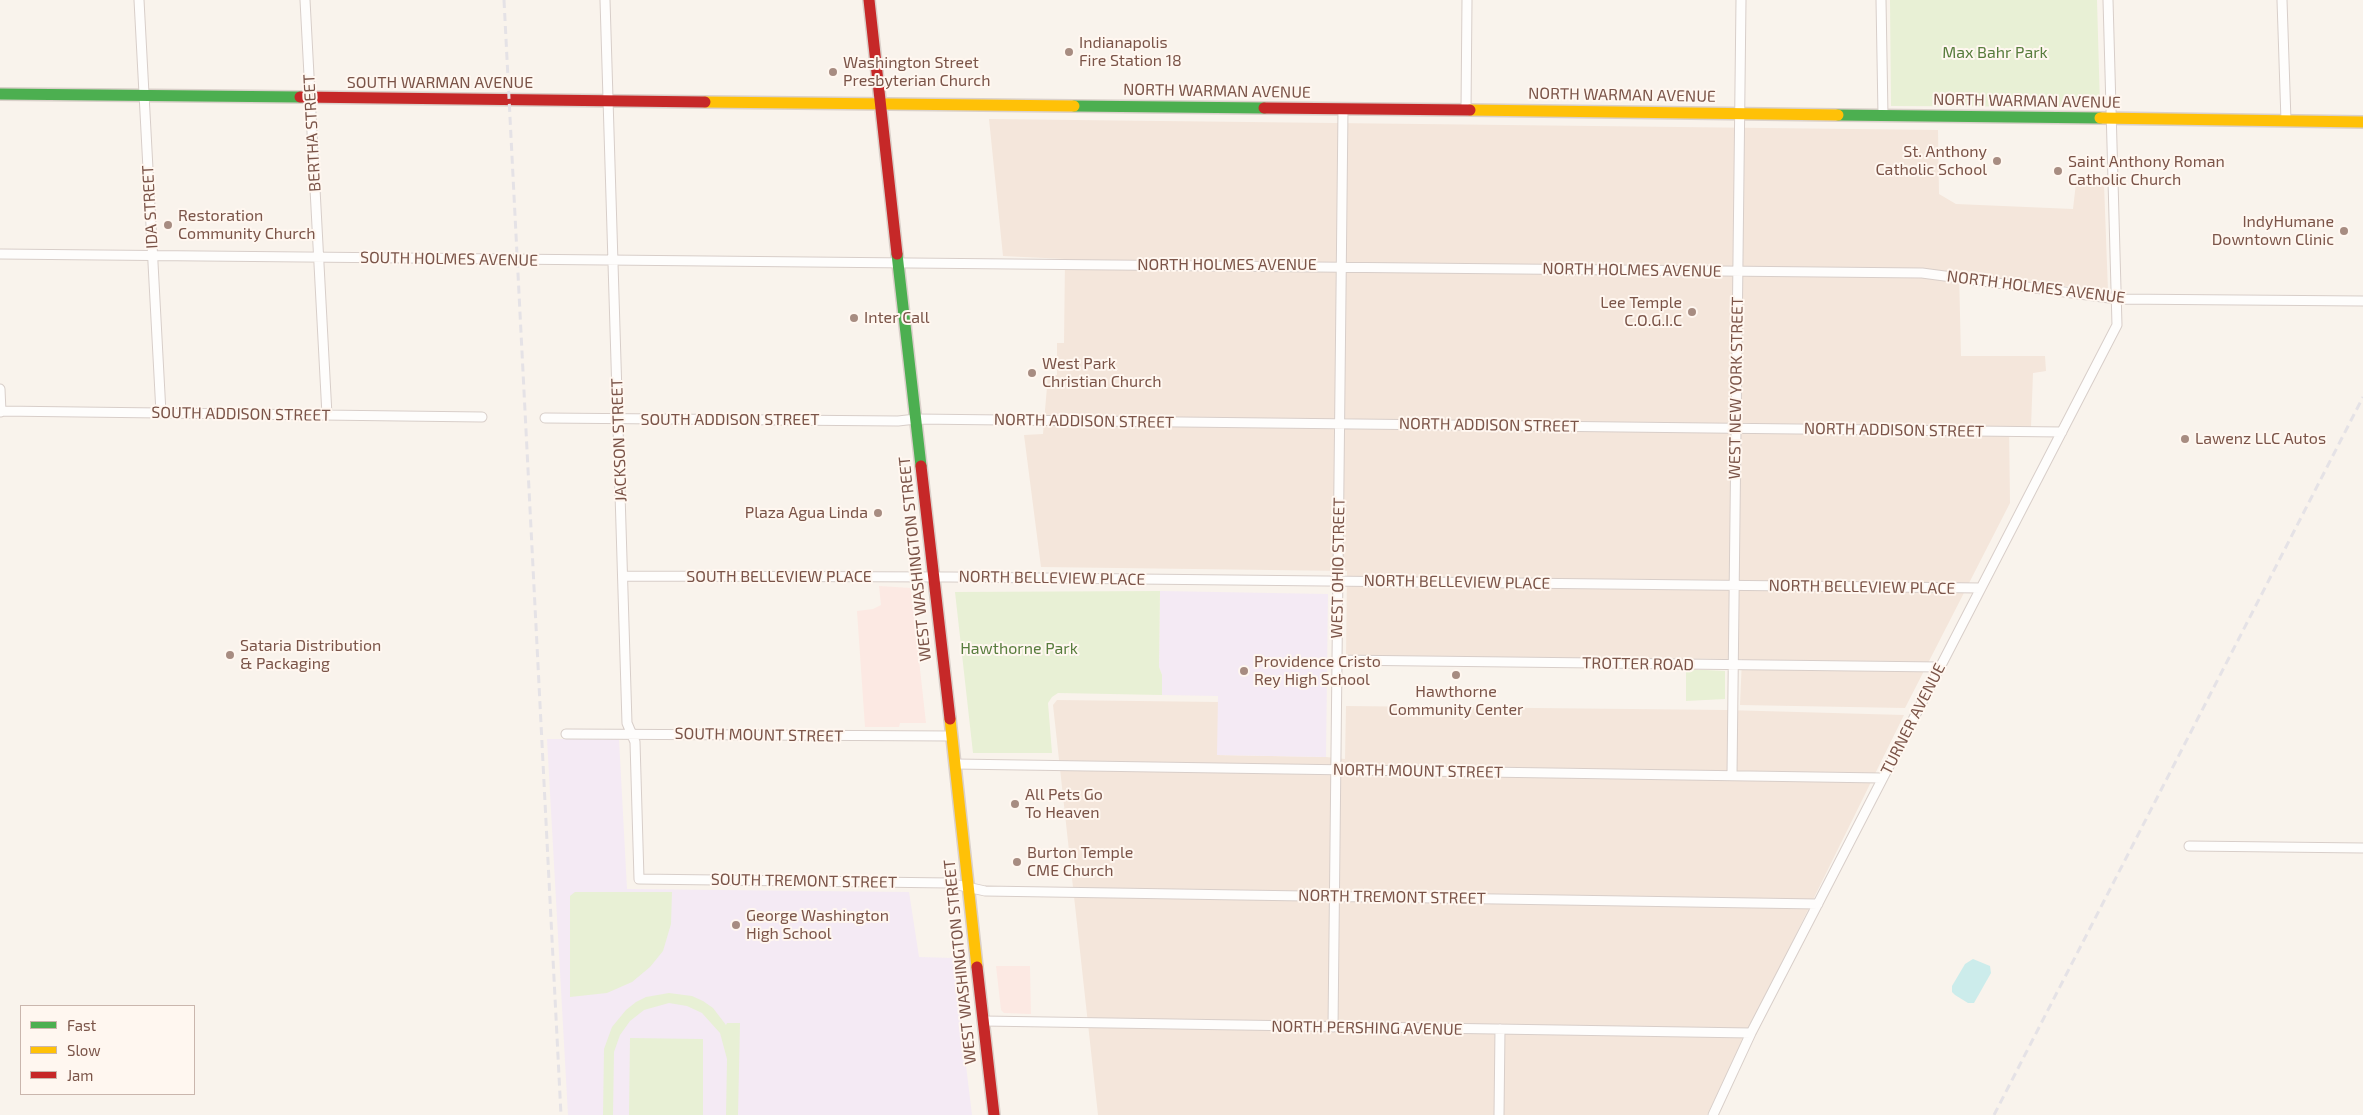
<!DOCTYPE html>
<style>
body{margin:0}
#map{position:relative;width:2363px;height:1115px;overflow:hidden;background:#f9f3ec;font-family:"Exo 2",sans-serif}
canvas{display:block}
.legend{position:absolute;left:20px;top:1005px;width:175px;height:90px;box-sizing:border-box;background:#fff7f0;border:1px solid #cab6ad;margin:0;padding:6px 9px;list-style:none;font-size:15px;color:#7b5448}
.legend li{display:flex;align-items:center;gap:10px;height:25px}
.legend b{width:25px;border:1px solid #cab6ad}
</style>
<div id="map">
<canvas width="2363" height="1115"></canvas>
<ul class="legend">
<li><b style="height:6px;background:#4caf50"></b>Fast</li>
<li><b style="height:6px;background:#ffc107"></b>Slow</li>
<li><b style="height:6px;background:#c62828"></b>Jam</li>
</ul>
</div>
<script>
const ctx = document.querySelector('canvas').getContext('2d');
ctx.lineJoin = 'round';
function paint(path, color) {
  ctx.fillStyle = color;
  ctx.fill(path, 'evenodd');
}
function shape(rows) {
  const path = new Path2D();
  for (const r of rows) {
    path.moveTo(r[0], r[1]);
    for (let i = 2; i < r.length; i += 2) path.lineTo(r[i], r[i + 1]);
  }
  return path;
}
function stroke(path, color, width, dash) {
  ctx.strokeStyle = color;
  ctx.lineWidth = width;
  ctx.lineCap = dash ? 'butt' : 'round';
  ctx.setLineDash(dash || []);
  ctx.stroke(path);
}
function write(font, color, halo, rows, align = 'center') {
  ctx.font = font + ' "Exo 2",sans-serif';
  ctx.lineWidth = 4;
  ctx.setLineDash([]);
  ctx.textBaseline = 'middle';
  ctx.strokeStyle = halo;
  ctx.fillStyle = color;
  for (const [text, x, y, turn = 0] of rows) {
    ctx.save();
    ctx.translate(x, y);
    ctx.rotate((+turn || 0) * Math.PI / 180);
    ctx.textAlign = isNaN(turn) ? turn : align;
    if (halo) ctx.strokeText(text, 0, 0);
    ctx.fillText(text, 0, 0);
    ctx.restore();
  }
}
const residential = shape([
 [989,119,1938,130,1939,194,1956,204,2073,209,2076,183,2104,184,2108,291,1959,273,1961,356,2045,356,2046,371,2033,373,2031,427,2009,426,2010,503,1905,708,1740,705,1742,659,1346,657,1347,571,1041,567,1024,435,1043,434,1048,375,1057,375,1057,343,1064,343,1065,259,1003,256],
 [1057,700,1218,702,1218,755,1326,757,1345,759,1346,706,1726,710,1904,715,1707,1115,1098,1115,1053,705]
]);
const commercial = shape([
 [879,586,911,588,926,723,900,723,899,727,865,727,857,611,873,609,881,605],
 [996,966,1030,966,1031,1014,1004,1013,1001,1010]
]);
const education = shape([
 [1160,591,1328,594,1326,757,1217,755,1218,696,1162,695,1162,675,1159,667],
 [547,739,619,739,627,889,909,892,919,957,953,958,972,1115,568,1115]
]);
const green = shape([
 [1890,0,2097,0,2100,107,1891,106],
 [1160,591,1159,667,1162,675,1162,695,1058,693,1052,697,1048,703,1052,753,973,753,955,592],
 [1686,669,1725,671,1725,699,1686,701],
 [575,892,672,892,671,924,663,951,650,967,632,982,607,993,570,997,570,896],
 [669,993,692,996,703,1001,713,1008,726,1025,727,1023,740,1023,738,1115,726,1115,727,1059,720,1033,702,1013,687,1006,669,1003,644,1010,630,1021,620,1035,614,1052,613,1115,603,1115,604,1049,612,1027,626,1010,636,1002,646,997],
 [630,1038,703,1039,703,1115,629,1115]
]);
const water = shape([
 [1973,959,1990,966,1991,973,1974,1003,1968,1003,1955,995,1952,992,1952,986,1965,964]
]);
const street = shape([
 [139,0,161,413],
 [305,0,327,415],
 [605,0,627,723,635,742,639,879,949,883,985,891,1818,904],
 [1881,0,1883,115],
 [2282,0,2286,121],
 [1466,110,1467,0],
 [0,254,1922,273,2117,299,2363,301],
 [0,389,1,412],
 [0,411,482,417],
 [545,418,898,421,916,419,2062,432],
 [624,576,950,577,1981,588],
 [1337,660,1940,667],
 [566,734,952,736],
 [955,764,1882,778],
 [1732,775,1741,0],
 [2189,846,2363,848],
 [983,1021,1751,1033],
 [1333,1027,1343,109],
 [1499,1115,1500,1029],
 [1713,1115,1751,1033,2117,325,2108,0]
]);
const fast = shape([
 [0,94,300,97],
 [1074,106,1264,108],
 [1838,115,2100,118],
 [897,254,921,466]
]);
const slow = shape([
 [705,102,1074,106],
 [1470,110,1838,115],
 [2100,118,2363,122],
 [950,719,977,967]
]);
const jam = shape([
 [869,0,897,254],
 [300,97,705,102],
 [1264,108,1470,110],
 [921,466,950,719],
 [977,967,994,1115]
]);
const rail = shape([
 [504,0,561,1115],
 [1994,1115,2363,397]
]);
const markers = [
 [1069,52,5,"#a78c81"],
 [833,72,5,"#a78c81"],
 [1997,161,5,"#a78c81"],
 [2058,171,5,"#a78c81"],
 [168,225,5,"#a78c81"],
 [2344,231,5,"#a78c81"],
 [1692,312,5,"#a78c81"],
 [854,318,5,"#a78c81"],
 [1032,373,5,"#a78c81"],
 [2185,439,5,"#a78c81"],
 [878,513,5,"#a78c81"],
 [230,655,5,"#a78c81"],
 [1244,671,5,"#a78c81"],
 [1456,675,5,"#a78c81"],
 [1015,804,5,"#a78c81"],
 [1017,862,5,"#a78c81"],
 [736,925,5,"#a78c81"]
];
const poiNames = [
 ["Indianapolis",1079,43],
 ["Fire Station 18",1079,61],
 ["Washington Street",843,63],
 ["Presbyterian Church",843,81],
 ["St. Anthony",1987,152,"right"],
 ["Catholic School",1987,170,"right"],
 ["Saint Anthony Roman",2068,162],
 ["Catholic Church",2068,180],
 ["Restoration",178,216],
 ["Community Church",178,234],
 ["IndyHumane",2334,222,"right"],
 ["Downtown Clinic",2334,240,"right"],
 ["Lee Temple",1682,303,"right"],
 ["C.O.G.I.C",1682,321,"right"],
 ["Inter Call",864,318],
 ["West Park",1042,364],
 ["Christian Church",1042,382],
 ["Lawenz LLC Autos",2195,439],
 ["Plaza Agua Linda",868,513,"right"],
 ["Sataria Distribution",240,646],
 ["& Packaging",240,664],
 ["Providence Cristo",1254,662],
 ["Rey High School",1254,680],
 ["Hawthorne",1456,692,"center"],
 ["Community Center",1456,710,"center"],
 ["All Pets Go",1025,795],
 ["To Heaven",1025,813],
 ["Burton Temple",1027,853],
 ["CME Church",1027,871],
 ["George Washington",746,916],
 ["High School",746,934]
];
const parkNames = [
 ["Max Bahr Park",1995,53],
 ["Hawthorne Park",1019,649]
];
const streetNames = [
 ["SOUTH WARMAN AVENUE",440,83],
 ["NORTH WARMAN AVENUE",1217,91,1],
 ["NORTH WARMAN AVENUE",1622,95,1],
 ["NORTH WARMAN AVENUE",2027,101,1],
 ["BERTHA STREET",312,133,-93],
 ["IDA STREET",150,207,-93],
 ["SOUTH HOLMES AVENUE",449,259,1],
 ["NORTH HOLMES AVENUE",1227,265],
 ["NORTH HOLMES AVENUE",1632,270,1],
 ["NORTH HOLMES AVENUE",2036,287,7],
 ["WEST NEW YORK STREET",1736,388,-89],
 ["SOUTH ADDISON STREET",241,414,1],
 ["SOUTH ADDISON STREET",730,420],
 ["NORTH ADDISON STREET",1084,421,1],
 ["NORTH ADDISON STREET",1489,425,1],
 ["NORTH ADDISON STREET",1894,430,1],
 ["JACKSON STREET",619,440,-92],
 ["WEST WASHINGTON STREET",915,559,-96],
 ["WEST OHIO STREET",1338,568,-89],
 ["SOUTH BELLEVIEW PLACE",779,577],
 ["NORTH BELLEVIEW PLACE",1052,578,1],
 ["NORTH BELLEVIEW PLACE",1457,582,1],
 ["NORTH BELLEVIEW PLACE",1862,587,1],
 ["TROTTER ROAD",1638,664,1],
 ["TURNER AVENUE",1913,719,-63],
 ["SOUTH MOUNT STREET",759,735,1],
 ["NORTH MOUNT STREET",1418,771,1],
 ["SOUTH TREMONT STREET",804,881,1],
 ["NORTH TREMONT STREET",1392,897,1],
 ["WEST WASHINGTON STREET",960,962,-96],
 ["NORTH PERSHING AVENUE",1367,1028,1]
];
paint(residential, '#f4e6db');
paint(commercial, '#fce9e3');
paint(education, '#f4eaf4');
paint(green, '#e8f0d5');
paint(water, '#cceceb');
stroke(street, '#d8cec9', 11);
stroke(fast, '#dad0ca', 14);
stroke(slow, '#dad0ca', 14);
stroke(jam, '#dad0ca', 14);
stroke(street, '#fefdfc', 9);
stroke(fast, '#4caf50', 11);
stroke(slow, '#ffc107', 11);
stroke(jam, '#c62828', 11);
stroke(rail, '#e5e2e6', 3, [8, 5]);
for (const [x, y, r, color] of markers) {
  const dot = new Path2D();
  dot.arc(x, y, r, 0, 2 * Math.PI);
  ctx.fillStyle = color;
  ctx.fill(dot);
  stroke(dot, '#fff7f0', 2);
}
write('16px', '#7b5448', '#fff7f0', poiNames, 'left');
write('16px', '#577c3c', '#fff7f0', parkNames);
write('16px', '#7b5448', '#fff7f0', streetNames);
</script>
